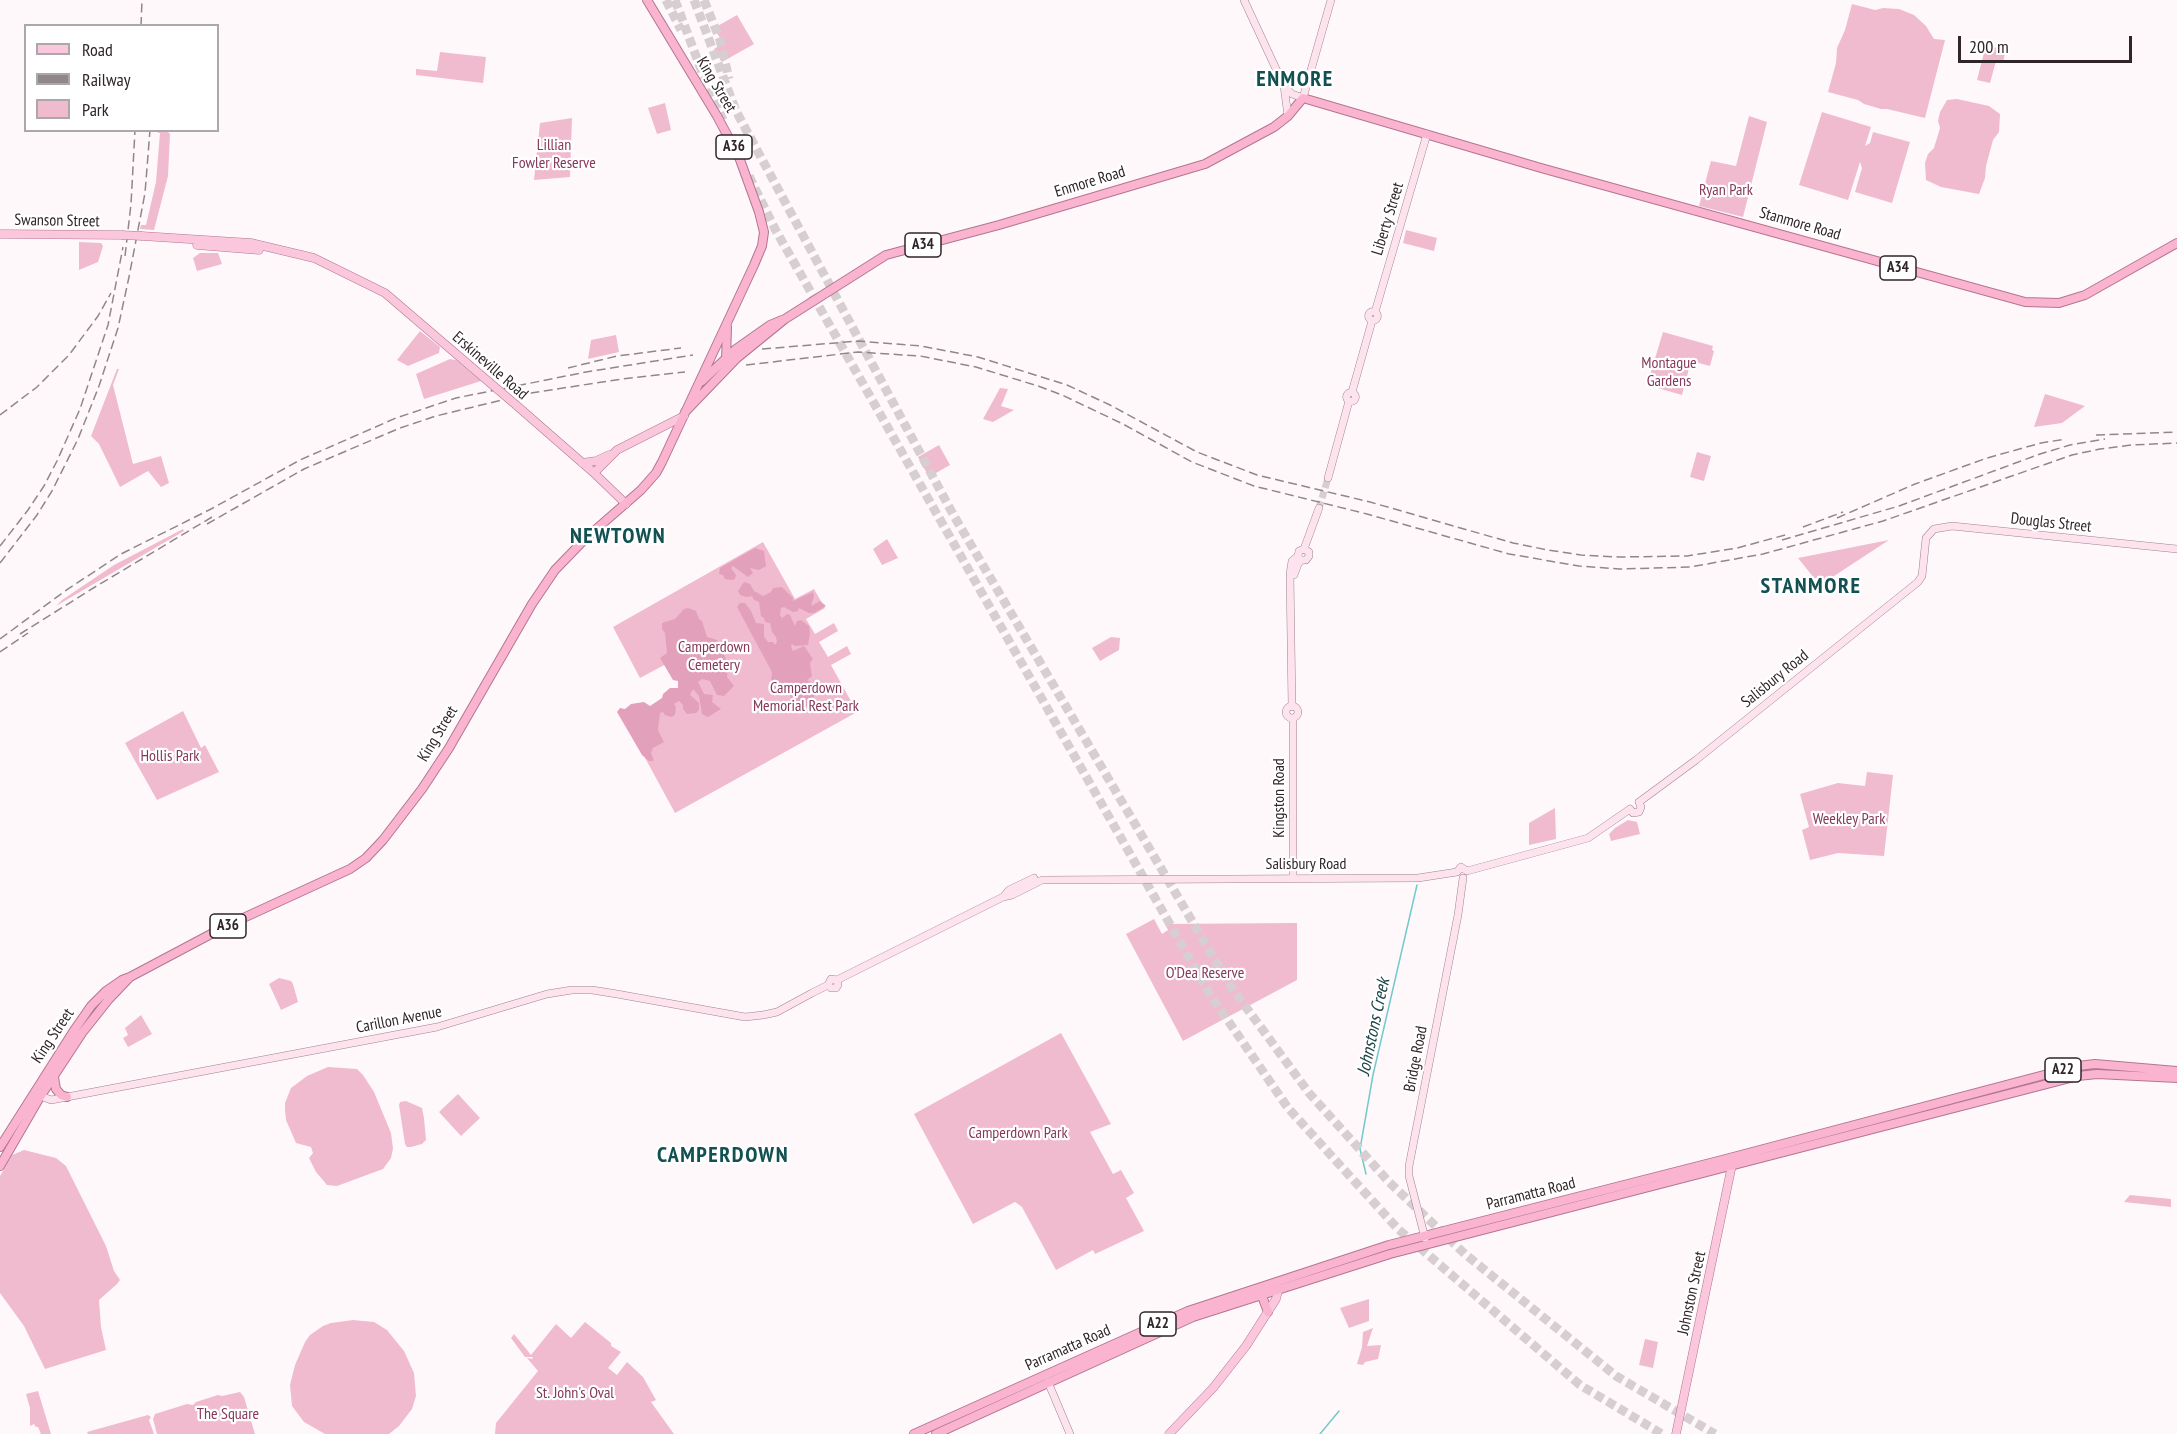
<!DOCTYPE html>
<meta charset="utf-8">
<style>
body{margin:0}
#map{position:relative;width:2177px;height:1434px;overflow:hidden;background:#fff8fb;font-family:"PT Sans Narrow",sans-serif}
canvas{display:block}
.legend{position:absolute;left:24px;top:24px;width:195px;height:108px;box-sizing:border-box;background:#fff;border:2px solid #aca8a9;margin:0;padding:8px 10px;list-style:none;font-size:18px;color:#302529}
.legend li{display:flex;align-items:center;gap:12px;height:30px}
.legend b{width:30px;border:2px solid #aca8a9}
.scale{position:absolute;left:1958px;top:36px;width:174px;height:27px;box-sizing:border-box;border:3px solid #302529;border-top:0;padding-left:8px;font-size:18px;line-height:21px;white-space:nowrap;color:#302529;-webkit-text-stroke:4px #fff;paint-order:stroke}
</style>
<div id="map">
<canvas width="2177" height="1434"></canvas>
<ul class="legend">
<li><b style="height:8px;background:#fbc7dc"></b>Road</li>
<li><b style="height:8px;background:#90878b"></b>Railway</li>
<li><b style="height:16px;background:#f0bbce"></b>Park</li>
</ul>
<div class="scale">200 m</div>
</div>
<script>
const ctx = document.querySelector('canvas').getContext('2d');
ctx.lineJoin = 'round';
function paint(path, color) {
  ctx.fillStyle = color;
  ctx.fill(path, 'evenodd');
}
function shape(rows) {
  const path = new Path2D();
  for (const r of rows) {
    if (r.length === 3) {
      path.moveTo(r[0] + r[2], r[1]);
      path.arc(r[0], r[1], r[2], 0, 2 * Math.PI);
      continue;
    }
    path.moveTo(r[0], r[1]);
    for (let i = 2; i < r.length; i += 2) path.lineTo(r[i], r[i + 1]);
  }
  return path;
}
function stroke(path, color, width, dash) {
  ctx.strokeStyle = color;
  ctx.lineWidth = width;
  ctx.lineCap = dash ? 'butt' : 'round';
  ctx.setLineDash(dash || []);
  ctx.stroke(path);
}
function write(font, color, halo, rows, align = 'center') {
  ctx.font = font + ' "PT Sans Narrow",sans-serif';
  ctx.lineWidth = 4.5;
  ctx.setLineDash([]);
  ctx.textBaseline = 'middle';
  ctx.strokeStyle = halo;
  ctx.fillStyle = color;
  for (const [text, x, y, turn = 0] of rows) {
    ctx.save();
    ctx.translate(x, y);
    ctx.rotate((+turn || 0) * Math.PI / 180);
    ctx.textAlign = isNaN(turn) ? turn : align;
    if (halo) ctx.strokeText(text, 0, 0);
    ctx.fillText(text, 0, 0);
    ctx.restore();
  }
}
const green = shape([
 [1852,4,1875,10,1883,8,1899,9,1914,15,1926,26,1934,39,1945,40,1925,118,1887,109,1881,109,1864,104,1858,100,1828,92,1836,63,1837,48,1845,30],
 [737,15,754,44,722,62,714,49,723,43,714,28],
 [1986,45,2006,50,2003,62,1996,61,1990,83,1977,80],
 [440,52,486,57,483,83,416,75,416,69,437,71],
 [1957,99,1989,106,2000,114,1999,132,1993,140,1986,166,1985,178,1979,194,1941,187,1926,180,1925,163,1928,154,1934,148,1940,128,1938,121,1940,112,1947,100],
 [665,103,671,130,657,134,648,108],
 [1822,112,1871,127,1865,146,1870,143,1873,132,1910,142,1892,203,1855,192,1862,168,1860,162,1848,200,1799,185],
 [1749,116,1767,122,1743,217,1699,206,1711,161,1736,166],
 [572,118,570,177,534,180,540,123],
 [158,131,167,131,170,134,168,176,154,230,140,229,141,225,146,225,156,182,160,133,158,133],
 [1406,230,1437,238,1434,251,1403,243],
 [79,242,101,243,103,246,98,262,79,270],
 [200,253,218,253,222,264,197,271,193,258],
 [420,331,440,347,439,353,408,366,397,360],
 [1663,332,1713,346,1712,350,1714,351,1710,366,1691,361,1682,395,1647,385],
 [616,335,619,352,588,359,591,340],
 [450,359,456,360,481,381,424,399,416,374],
 [117,369,119,369,113,385,133,464,161,456,169,483,161,487,148,471,120,487,99,444,91,436],
 [1000,388,1008,389,1001,406,1014,410,993,422,983,419],
 [2045,394,2085,406,2062,423,2034,427],
 [939,445,950,465,929,477,918,457],
 [1697,452,1711,456,1704,481,1690,477],
 [183,529,184,531,56,606,62,600,114,565],
 [887,539,898,558,882,565,873,549],
 [1889,540,1828,580,1814,578,1798,558],
 [763,542,795,599,814,589,825,608,806,619,815,634,834,623,838,631,819,642,828,657,847,646,851,654,831,665,857,712,675,813,625,721,684,688,670,662,640,678,613,627],
 [1111,637,1120,638,1119,650,1100,661,1092,648],
 [183,711,201,748,205,745,219,772,157,800,125,743],
 [1867,772,1893,775,1884,856,1838,853,1810,860,1802,830,1809,827,1800,794,1838,783,1865,786],
 [1555,808,1556,839,1529,845,1529,823],
 [1628,820,1637,822,1640,834,1611,841,1609,834,1615,828],
 [1154,919,1162,934,1168,930,1165,924,1297,923,1297,980,1183,1041,1126,934],
 [279,978,291,981,293,984,298,1002,281,1010,269,984],
 [141,1015,152,1034,128,1047,123,1038,128,1035,125,1028],
 [1061,1033,1111,1124,1090,1132,1113,1174,1121,1170,1134,1193,1126,1198,1144,1231,1095,1254,1093,1250,1056,1270,1022,1207,1015,1202,973,1224,914,1114],
 [328,1067,357,1069,363,1075,374,1092,391,1133,393,1149,391,1158,383,1169,337,1186,327,1185,316,1172,309,1158,313,1153,311,1147,296,1143,286,1120,285,1110,285,1103,291,1088,307,1076],
 [458,1094,480,1118,461,1136,439,1112],
 [406,1101,422,1108,424,1118,426,1140,422,1144,411,1147,407,1147,405,1144,399,1105,400,1102],
 [24,1150,56,1158,66,1166,106,1246,114,1271,120,1280,117,1284,99,1300,101,1327,106,1350,45,1369,24,1326,0,1293,0,1176,12,1155],
 [2130,1195,2171,1199,2171,1207,2124,1202],
 [1369,1299,1369,1321,1349,1328,1340,1308],
 [353,1320,374,1322,387,1330,404,1351,414,1373,416,1396,412,1409,399,1426,389,1434,325,1434,304,1422,292,1406,290,1385,295,1365,305,1342,310,1335,323,1326,331,1323],
 [585,1322,611,1343,611,1346,621,1352,608,1368,617,1375,627,1362,643,1377,656,1400,651,1402,674,1434,495,1434,496,1423,538,1371,527,1358,533,1359,532,1357,525,1357,511,1338,514,1334,531,1355,556,1324,571,1338],
 [1373,1328,1367,1346,1381,1345,1378,1359,1365,1362,1363,1365,1357,1364,1362,1347,1363,1332],
 [1645,1339,1658,1342,1653,1368,1639,1365],
 [38,1391,51,1434,41,1434,38,1427,36,1427,34,1424,30,1426,30,1408,26,1394],
 [240,1392,244,1397,255,1434,157,1434,153,1419,155,1414,187,1404,193,1405,196,1402,218,1395,222,1396],
 [148,1415,151,1417,149,1420,154,1434,88,1434,87,1432]
]);
const forest = shape([
 [755,548,764,551,766,566,759,570,750,568,753,573,748,577,733,566,731,568,736,575,735,579,731,580,725,579,723,575,719,574,720,568],
 [744,582,750,584,754,591,763,596,771,592,773,588,782,587,793,598,793,601,813,592,814,596,811,606,820,601,826,606,814,613,809,613,799,608,798,611,793,612,784,607,781,608,780,615,782,618,787,614,790,615,795,626,797,621,801,620,809,626,810,633,808,645,795,646,792,644,791,646,793,651,804,646,813,659,810,663,812,676,807,680,814,684,820,693,814,696,813,700,807,706,801,708,793,702,789,693,786,694,781,691,776,693,774,690,771,682,772,672,737,607,740,603,745,603,751,611,756,623,764,624,764,637,768,642,773,642,775,645,777,642,776,637,772,632,770,623,765,622,764,618,761,616,759,602,754,600,752,596,747,597,740,595,738,591],
 [688,608,696,611,699,619,702,621,707,637,717,640,721,644,728,666,727,677,734,686,724,696,717,695,710,681,702,679,698,682,704,694,713,695,712,702,721,709,708,717,702,714,699,696,693,689,690,695,699,703,699,710,696,713,687,714,683,709,683,705,679,701,674,704,676,707,675,715,671,717,665,715,663,712,660,713,658,730,664,742,653,748,651,753,654,761,649,761,642,755,617,712,620,708,625,709,631,704,644,702,650,706,662,698,663,694,670,688,678,688,678,681,673,680,660,658,667,653,665,633,662,629,662,623,675,619,684,609]
]);
const stream = shape([
 [1366,1174,1360,1149,1373,1075,1417,885],
 [1320,1434,1339,1411]
]);
const secondaryTunnel = shape([
 [1319,508,1328,478]
]);
const motorwayTunnel = shape([
 [666,0,681,30],
 [675,0,702,72,723,120],
 [694,0,736,111,954,516,1229,984,1309,1093,1389,1182,1465,1254,1616,1376,1715,1434],
 [704,0,720,40,729,79],
 [749,176,775,229,1209,993,1288,1108,1398,1229,1580,1385,1662,1434]
]);
const secondary = shape([
 [1244,0,1284,86,1292,94,1303,98,1331,0],
 [1284,86,1288,116],
 [1373,316,4.5],
 [1375,312,1427,134],
 [1352,392,1372,321],
 [1351,397,4.5],
 [1328,478,1349,401],
 [1304,549,1319,508],
 [1302,560,1306,560,1309,556,1309,552,1304,549],
 [1294,575,1298,564,1302,560],
 [1292,712,6],
 [1292,707,1290,574,1292,561,1298,556,1299,551,1304,549],
 [1293,718,1293,878],
 [1639,802,1696,760,1918,582,1922,576,1926,538,1934,529,1952,526,2177,549],
 [1630,809,1633,813,1639,812,1641,807,1639,802],
 [1467,871,1588,838,1630,809],
 [1003,897,1009,890,1034,878],
 [828,985,831,988,836,988,838,985,837,980],
 [36,1094,51,1100,437,1027,547,994,572,990,592,990,617,994,745,1017,763,1015,777,1012,812,993,828,985,831,979,837,980,1003,897,1012,895,1042,880,1418,878,1457,872,1461,867,1467,871],
 [1425,1238,1409,1176,1409,1166,1458,915,1463,878],
 [1048,1382,1070,1434]
]);
const primary = shape([
 [0,234,122,235],
 [142,236,251,243,314,258,385,293,489,382],
 [197,245,259,250],
 [516,405,594,473,626,504],
 [582,463,596,461,609,455],
 [594,473,617,450,684,416],
 [1169,1434,1213,1388,1246,1346,1276,1299,1278,1291],
 [1676,1434,1733,1160]
]);
const trunk = shape([
 [726,359,727,327],
 [702,381,736,349,770,325,782,320],
 [685,412,737,358,785,319,886,255,999,225,1205,164,1274,127,1288,116,1303,98,1541,168,2025,302,2059,303,2085,295,2177,243],
 [54,1077,56,1089,61,1095,67,1097],
 [0,1147,75,1029,91,1006,106,991,122,980,130,977,228,925,350,869,366,858,383,840,422,789,449,748,532,604,555,570,586,538,641,490,656,473,662,462,754,265,762,246,764,232,759,212,739,157,717,116,647,0],
 [0,1166,40,1097,82,1033,109,999,130,977],
 [1262,1296,1268,1312],
 [914,1434,1188,1311,1389,1245,1722,1160,2078,1066,2095,1064,2177,1071],
 [936,1434,1193,1317,1390,1254,2078,1076,2097,1074,2177,1078]
]);
const rail = shape([
 [141,26,142,0],
 [125,256,131,204,135,130],
 [762,349,858,341,921,346,978,357,1067,385,1110,405,1197,452,1257,475,1370,502,1513,543,1548,550,1581,555,1619,557,1687,556,1737,548,1789,534],
 [746,365,858,352,920,356,976,367,1038,386,1062,395,1123,424,1192,462,1254,486,1367,514,1509,554,1579,566,1619,569,1690,567,1763,554,1883,521,2072,455,2100,449,2131,445,2177,443],
 [568,368,617,356,681,348],
 [0,415,37,387,69,355,98,316,111,293],
 [2096,435,2177,432],
 [1837,518,1915,484,1987,458,2041,443,2066,439],
 [207,524,304,469,400,428,436,416,531,393,622,379,685,372],
 [1803,527,1843,512],
 [1782,540,1899,506,2040,454,2070,445,2105,439],
 [0,546,28,510,44,486,57,461,80,409,108,325,123,247],
 [0,563,37,515,52,491,78,439,99,386,118,328,129,277,145,193,150,130],
 [20,634,95,587,212,517],
 [0,639,65,591,121,554,211,509,300,460,396,418,456,398,586,372,693,355],
 [0,652,28,633]
]);
const primaryBridge = shape([
 [122,235,142,236],
 [489,382,516,405]
]);
const shields = [
 [734,147,36],
 [923,245,36],
 [1898,268,36],
 [228,926,36],
 [2063,1070,36],
 [1158,1324,36]
];
const shieldNames = [
 ["A36",734,147],
 ["A34",923,245],
 ["A34",1898,268],
 ["A36",228,926],
 ["A22",2063,1070],
 ["A22",1158,1324]
];
const streetNames = [
 ["King Street",716,85,59],
 ["Enmore Road",1090,182,-17],
 ["Liberty Street",1388,219,-73],
 ["Swanson Street",57,221,1],
 ["Stanmore Road",1800,224,16],
 ["Erskineville Road",490,366,41],
 ["Douglas Street",2051,523,6],
 ["Salisbury Road",1775,679,-39],
 ["King Street",438,734,-59],
 ["Kingston Road",1279,798,-90],
 ["Salisbury Road",1306,864],
 ["Carillon Avenue",399,1020,-11],
 ["King Street",53,1036,-56],
 ["Bridge Road",1416,1059,-79],
 ["Parramatta Road",1531,1194,-14],
 ["Johnston Street",1692,1293,-78],
 ["Parramatta Road",1068,1348,-24]
];
const parkNames = [
 ["Lillian",554,145],
 ["Fowler Reserve",554,163],
 ["Ryan Park",1726,190],
 ["Montague",1669,363],
 ["Gardens",1669,381],
 ["Camperdown",714,647],
 ["Cemetery",714,665],
 ["Camperdown",806,688],
 ["Memorial Rest Park",806,706],
 ["Hollis Park",170,756],
 ["Weekley Park",1849,819],
 ["O’Dea Reserve",1205,973],
 ["Camperdown Park",1018,1133],
 ["St. John's Oval",575,1393],
 ["The Square",228,1414]
];
const waterNames = [
 ["Johnstons Creek",1374,1027,-78]
];
const districtNames = [
 ["ENMORE",1295,80],
 ["NEWTOWN",618,537],
 ["STANMORE",1811,587],
 ["CAMPERDOWN",723,1156]
];
paint(green, '#f0bbce');
paint(forest, '#e3a0ba');
stroke(stream, '#72cacc', 1.5);
stroke(secondaryTunnel, '#d6ced1', 7, [7, 3.5]);
stroke(motorwayTunnel, '#d6ced1', 9, [9, 4.5]);
stroke(secondary, '#9f838d', 8);
stroke(primary, '#b3768e', 9);
stroke(trunk, '#b3768e', 10);
stroke(secondary, '#fde3ed', 7);
stroke(primary, '#fbc7dc', 8);
stroke(trunk, '#fab4d0', 8);
stroke(rail, '#90878b', 1.5, [9, 4.5]);
stroke(primaryBridge, '#b3768e', 9, []);
stroke(primaryBridge, '#fbc7dc', 8);
for (const [x, y, w] of shields) {
  const box = new Path2D();
  box.roundRect(x - w / 2, y - 12, w, 24, 4.5);
  ctx.fillStyle = '#fff';
  ctx.fill(box);
  stroke(box, '#302529', 1.5);
}
write('bold 15px', '#302529', null, shieldNames);
write('16px', '#302529', '#fff', streetNames);
write('16px', '#86385b', '#fff', parkNames);
write('italic 18px', '#1c4546', '#fff', waterNames);
ctx.letterSpacing = '1.5px';
write('bold 22px', '#125052', '#fff', districtNames);
ctx.letterSpacing = '0px';
</script>
